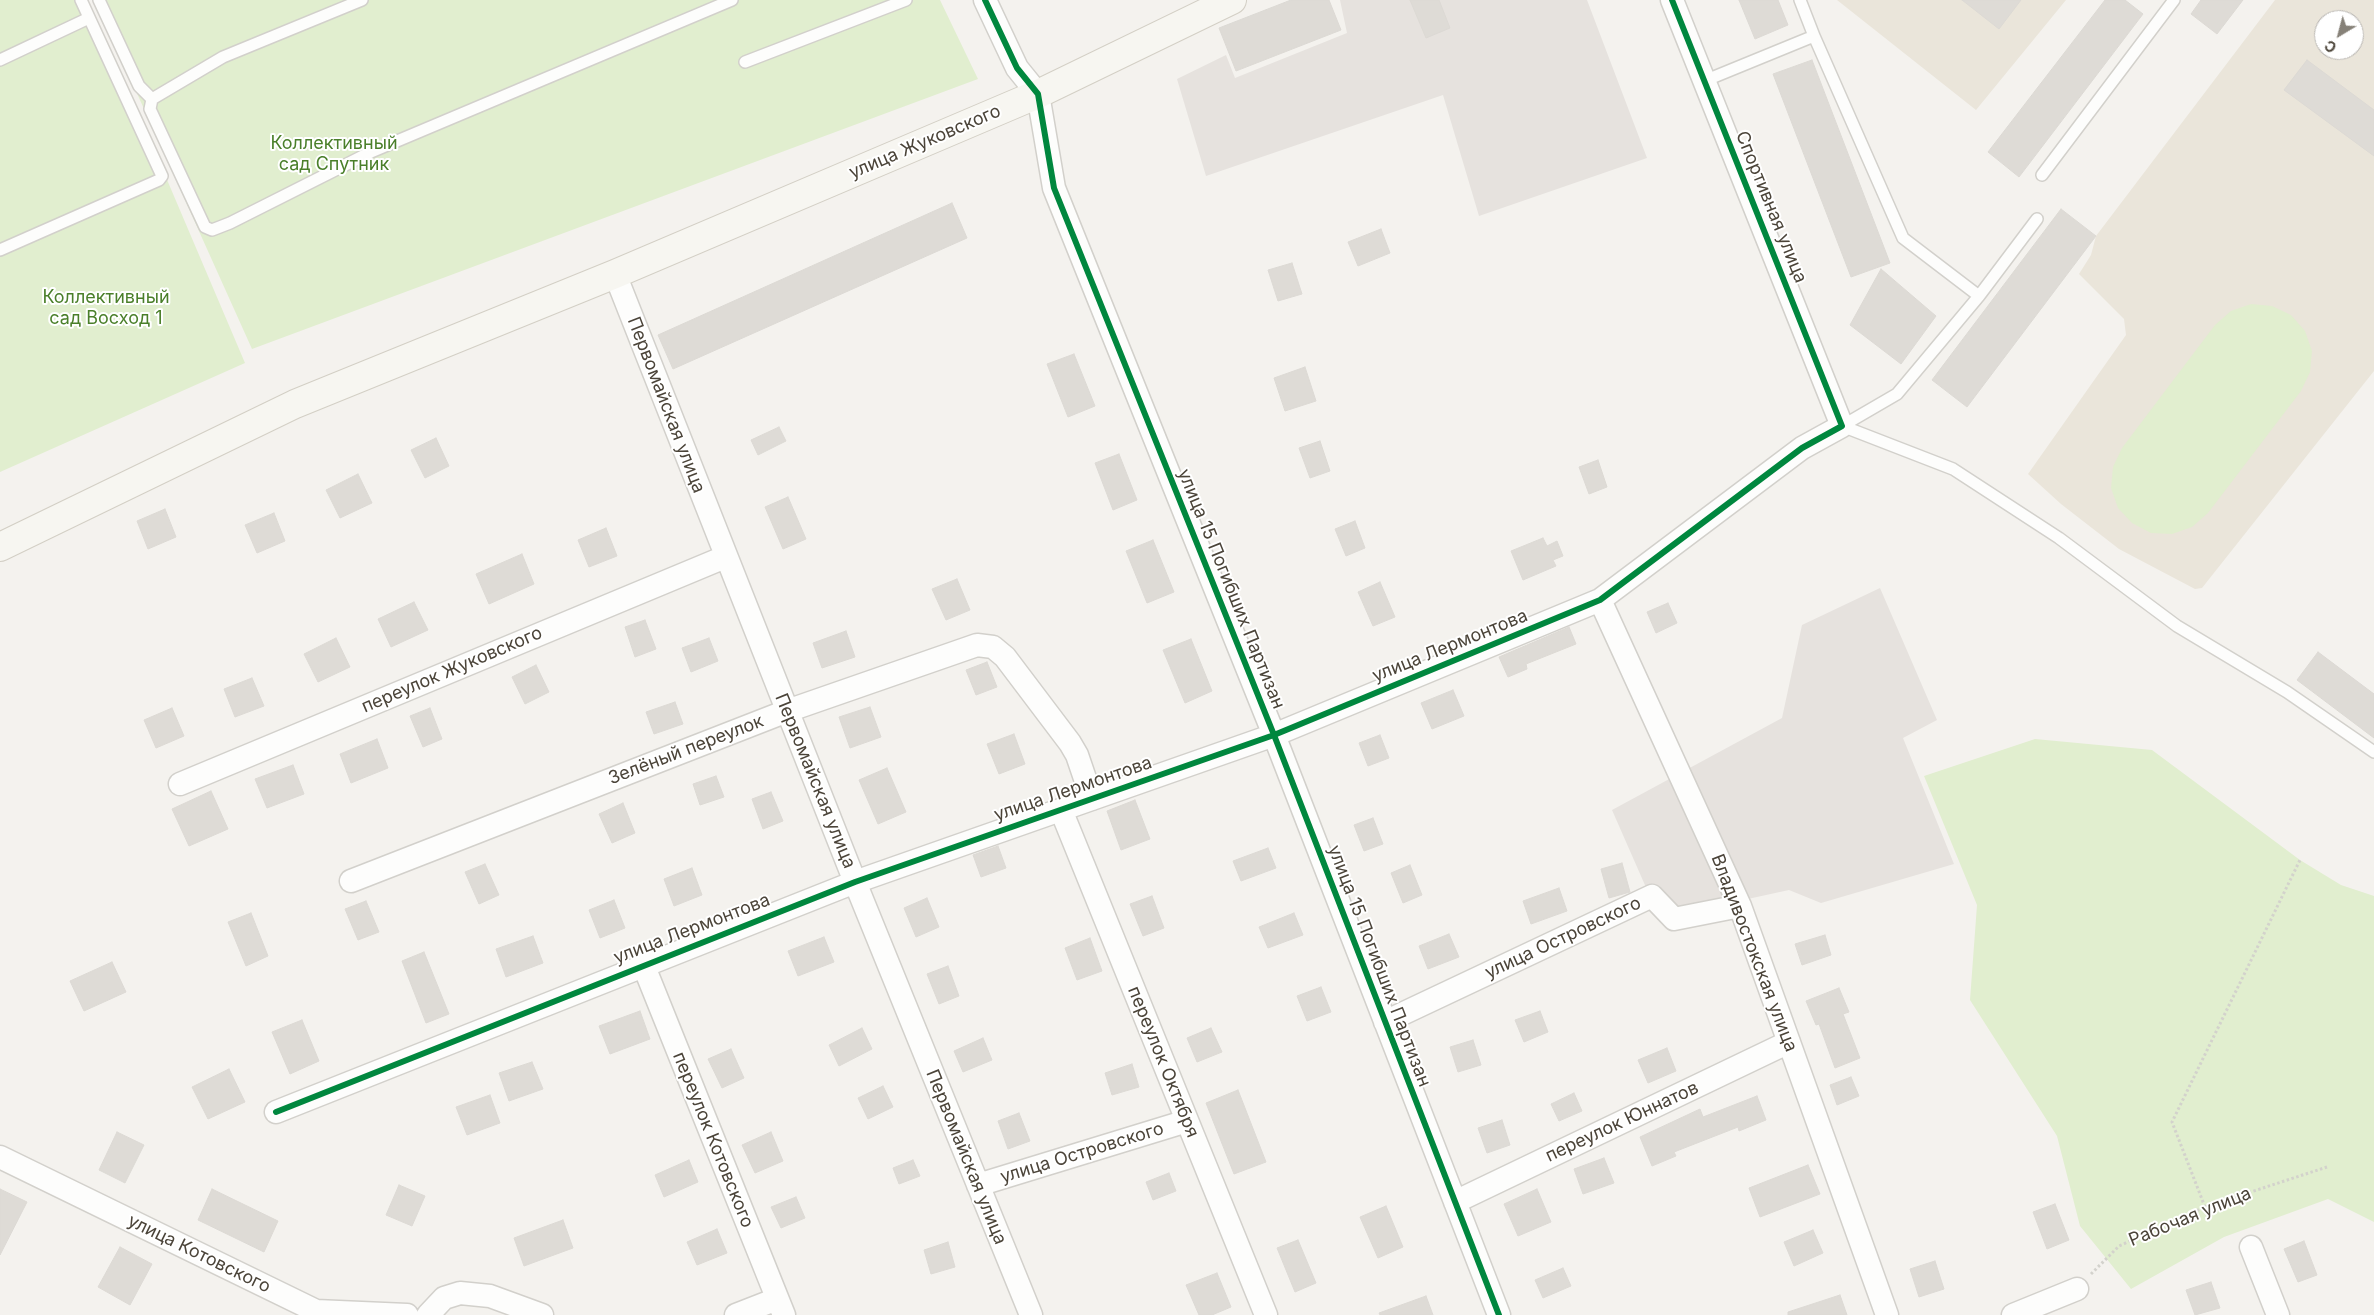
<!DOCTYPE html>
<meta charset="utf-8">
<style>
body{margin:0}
#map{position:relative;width:2374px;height:1315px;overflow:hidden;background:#f4f2ee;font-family:Inter,sans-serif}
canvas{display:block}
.north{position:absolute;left:2314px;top:10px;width:50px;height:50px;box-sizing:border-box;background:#fff;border:1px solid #b7b4b0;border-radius:50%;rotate:217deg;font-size:14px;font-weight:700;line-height:20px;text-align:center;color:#4b4439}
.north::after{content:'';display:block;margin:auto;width:18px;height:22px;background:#868178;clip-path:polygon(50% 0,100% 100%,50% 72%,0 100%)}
</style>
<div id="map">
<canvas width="2374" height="1315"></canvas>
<div class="north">С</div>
</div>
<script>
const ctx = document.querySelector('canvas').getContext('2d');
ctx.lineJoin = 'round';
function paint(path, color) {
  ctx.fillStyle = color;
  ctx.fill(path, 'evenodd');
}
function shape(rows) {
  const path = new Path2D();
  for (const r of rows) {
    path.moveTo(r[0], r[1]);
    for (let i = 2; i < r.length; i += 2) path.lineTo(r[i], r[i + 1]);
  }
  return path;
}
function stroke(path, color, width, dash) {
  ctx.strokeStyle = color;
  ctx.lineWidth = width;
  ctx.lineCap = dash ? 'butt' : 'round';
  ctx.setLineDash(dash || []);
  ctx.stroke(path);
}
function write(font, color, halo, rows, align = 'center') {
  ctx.font = font + ' Inter,sans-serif';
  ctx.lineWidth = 4;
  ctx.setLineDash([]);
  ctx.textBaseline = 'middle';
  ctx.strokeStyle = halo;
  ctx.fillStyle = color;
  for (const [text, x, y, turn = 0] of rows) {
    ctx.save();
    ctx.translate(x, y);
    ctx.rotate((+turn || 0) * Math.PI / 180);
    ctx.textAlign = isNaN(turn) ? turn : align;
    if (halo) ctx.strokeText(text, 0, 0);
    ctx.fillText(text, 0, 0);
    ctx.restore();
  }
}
const industrial = shape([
 [1340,0,1587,0,1647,158,1479,216,1443,95,1206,176,1177,79,1226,55,1235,78,1347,33],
 [1880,588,1937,720,1903,738,1954,864,1821,903,1789,890,1679,914,1648,892,1612,810,1782,718,1802,625]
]);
const education = shape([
 [1837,0,2066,0,1976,110],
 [2275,0,2374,0,2374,371,2202,588,2195,589,2119,549,2061,504,2028,474,2126,335,2124,319,2079,274,2091,255,2096,236],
 [2324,20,2354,20,2354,50,2324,50]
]);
const green = shape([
 [0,0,85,0,165,175,245,363,0,472],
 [95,0,940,0,978,79,252,349],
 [2251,304,2272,306,2291,315,2305,331,2312,351,2310,372,2301,391,2208,513,2192,527,2172,534,2151,533,2132,523,2118,508,2111,488,2113,467,2122,448,2215,325,2231,311],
 [2035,739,2152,750,2300,860,2341,885,2374,896,2374,1222,2328,1199,2224,1237,2131,1289,2080,1226,2057,1136,1970,1000,1977,905,1924,776]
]);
const building = shape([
 [1291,0,1329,0,1341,30,1236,71,1219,28,1291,0],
 [1410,0,1439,0,1450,28,1426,38,1410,0],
 [1739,0,1778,0,1788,25,1755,39,1739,0],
 [1962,0,2021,0,1999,29,1962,0],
 [2105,0,2125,0,2143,14,2019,177,1988,152,2105,0],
 [2201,0,2243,0,2217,34,2191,14,2201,0],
 [1812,60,1890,263,1851,277,1773,74,1812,60],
 [2307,60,2374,110,2374,156,2284,90,2307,60],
 [952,203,967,238,673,369,658,335,952,203],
 [2061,209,2096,236,1967,407,1932,380,2061,209],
 [1381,229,1390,253,1358,266,1348,242,1381,229],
 [1292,263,1302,294,1278,301,1268,270,1292,263],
 [1881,269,1936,316,1901,364,1850,325,1881,269],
 [1074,354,1095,406,1068,417,1047,364,1074,354],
 [1305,367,1316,401,1285,411,1274,378,1305,367],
 [779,427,786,441,758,455,751,440,779,427],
 [436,438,449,466,425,478,411,450,436,438],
 [1320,441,1330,471,1310,478,1299,448,1320,441],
 [1119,454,1137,500,1113,510,1095,463,1119,454],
 [1598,460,1607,487,1589,494,1579,467,1598,460],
 [358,474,372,503,340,518,326,490,358,474],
 [788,497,806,539,783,549,765,507,788,497],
 [165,509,176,537,148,549,137,521,165,509],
 [274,513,285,541,257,553,245,525,274,513],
 [1355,521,1365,548,1346,556,1335,529,1355,521],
 [606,528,617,556,589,567,578,540,606,528],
 [1543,538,1547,546,1557,541,1563,556,1553,560,1556,566,1523,580,1511,551,1543,538],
 [1153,540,1174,592,1147,603,1126,551,1153,540],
 [522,554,534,584,489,604,476,574,522,554],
 [957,579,970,610,946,620,932,589,957,579],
 [1380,582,1395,617,1373,626,1358,592,1380,582],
 [414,602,428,630,391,647,378,619,414,602],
 [1668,603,1677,623,1656,633,1647,612,1668,603],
 [645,620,656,649,635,657,625,627,645,620],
 [1569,627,1576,644,1526,664,1527,669,1508,677,1499,657,1569,627],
 [846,631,855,657,822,668,813,643,846,631],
 [336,638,350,667,318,682,304,654,336,638],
 [709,638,718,661,691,672,682,648,709,638],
 [1191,639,1212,691,1185,703,1163,650,1191,639],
 [2318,652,2374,694,2374,738,2297,680,2318,652],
 [987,662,997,687,976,695,966,670,987,662],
 [536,665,549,692,525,704,512,677,536,665],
 [252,678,264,706,235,717,224,689,252,678],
 [1453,690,1464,716,1432,729,1421,703,1453,690],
 [675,702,683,724,654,734,646,712,675,702],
 [870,707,881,737,850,748,839,717,870,707],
 [172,708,184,736,156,748,144,720,172,708],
 [430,708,442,739,423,747,410,716,430,708],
 [1014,734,1025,764,999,774,987,744,1014,734],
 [1380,735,1389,758,1368,766,1359,743,1380,735],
 [377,739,388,768,351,783,340,754,377,739],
 [293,765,304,794,267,808,255,779,293,765],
 [887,768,906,812,878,824,859,780,887,768],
 [716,776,724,797,700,805,693,784,716,776],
 [211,791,228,829,189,846,172,809,211,791],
 [771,792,783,821,763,829,752,799,771,792],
 [1135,800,1150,839,1121,850,1107,811,1135,800],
 [623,803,635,833,612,843,599,814,623,803],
 [1373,818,1383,844,1364,851,1354,825,1373,818],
 [998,846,1006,868,981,877,973,855,998,846],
 [1268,848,1276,868,1241,881,1233,861,1268,848],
 [1622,863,1630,892,1609,898,1601,869,1622,863],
 [485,864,499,895,479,904,465,872,485,864],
 [1410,865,1422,895,1403,903,1391,873,1410,865],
 [692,868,702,895,674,906,664,879,692,868],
 [1559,888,1567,911,1531,924,1523,901,1559,888],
 [1152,896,1164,928,1143,936,1130,904,1152,896],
 [927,898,939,927,916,937,904,908,927,898],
 [614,900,625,928,600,938,589,910,614,900],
 [366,901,379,932,358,940,345,909,366,901],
 [251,913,268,956,246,966,228,922,251,913],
 [1294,913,1303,935,1268,948,1259,927,1294,913],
 [1449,934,1459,957,1428,969,1419,946,1449,934],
 [1825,935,1831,955,1802,965,1795,944,1825,935],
 [533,936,543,963,506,977,496,949,533,936],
 [824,937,834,962,798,976,788,951,824,937],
 [1090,938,1102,971,1077,980,1065,948,1090,938],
 [424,952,449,1014,426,1023,402,961,424,952],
 [112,962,126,992,84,1011,70,981,112,962],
 [948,966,959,996,939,1004,927,974,948,966],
 [1321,987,1331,1012,1307,1021,1297,996,1321,987],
 [1839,988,1849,1012,1843,1014,1860,1058,1835,1068,1819,1024,1816,1025,1806,1001,1839,988],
 [640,1011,650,1039,610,1054,599,1026,640,1011],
 [1540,1011,1548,1032,1524,1042,1515,1020,1540,1011],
 [302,1020,319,1061,290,1074,272,1032,302,1020],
 [862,1028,872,1049,839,1066,829,1045,862,1028],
 [1211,1028,1222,1052,1197,1062,1187,1038,1211,1028],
 [983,1038,992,1060,963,1072,954,1051,983,1038],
 [1473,1040,1481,1065,1458,1072,1450,1047,1473,1040],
 [1667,1048,1676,1071,1648,1083,1638,1060,1667,1048],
 [731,1049,744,1078,722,1088,708,1059,731,1049],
 [532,1062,543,1089,509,1101,499,1073,532,1062],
 [1132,1064,1139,1087,1112,1095,1105,1073,1132,1064],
 [229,1069,245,1102,208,1119,192,1087,229,1069],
 [1851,1077,1859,1096,1837,1105,1830,1085,1851,1077],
 [883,1086,893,1107,868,1119,858,1098,883,1086],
 [1238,1090,1266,1162,1234,1174,1206,1103,1238,1090],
 [1574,1093,1582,1111,1559,1121,1551,1104,1574,1093],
 [490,1095,500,1123,467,1135,456,1107,490,1095],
 [1757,1096,1766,1120,1739,1131,1738,1127,1674,1152,1676,1156,1652,1166,1640,1137,1700,1109,1703,1117,1757,1096],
 [1019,1113,1030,1141,1008,1149,998,1121,1019,1113],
 [1502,1120,1510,1145,1487,1153,1478,1128,1502,1120],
 [117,1132,144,1145,125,1183,99,1170,117,1132],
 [771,1132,783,1161,755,1173,742,1145,771,1132],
 [1604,1158,1614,1183,1583,1194,1574,1169,1604,1158],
 [689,1160,698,1182,664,1197,655,1175,689,1160],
 [913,1160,920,1176,899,1184,893,1168,913,1160],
 [1808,1165,1820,1194,1760,1217,1749,1188,1808,1165],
 [1169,1173,1176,1191,1153,1200,1146,1182,1169,1173],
 [399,1185,425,1196,412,1226,386,1215,399,1185],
 [0,1189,27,1202,0,1255,0,1189],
 [212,1189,278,1221,264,1252,198,1220,212,1189],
 [1537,1189,1551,1222,1518,1236,1504,1204,1537,1189],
 [796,1197,805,1218,781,1228,771,1207,796,1197],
 [2055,1204,2069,1240,2047,1249,2033,1212,2055,1204],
 [1386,1206,1403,1247,1378,1258,1360,1217,1386,1206],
 [563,1220,573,1248,524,1266,514,1238,563,1220],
 [717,1229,727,1253,697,1265,687,1242,717,1229],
 [1813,1230,1823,1253,1794,1266,1784,1242,1813,1230],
 [1298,1240,1316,1283,1295,1292,1277,1248,1298,1240],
 [2304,1241,2317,1275,2298,1282,2284,1249,2304,1241],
 [948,1242,955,1267,931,1274,924,1250,948,1242],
 [120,1247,152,1264,130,1305,98,1287,120,1247],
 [1935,1261,1944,1289,1919,1297,1910,1269,1935,1261],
 [1563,1268,1571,1286,1543,1298,1535,1280,1563,1268],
 [1217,1273,1231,1307,1212,1315,1199,1315,1186,1285,1217,1273],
 [2211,1282,2220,1308,2195,1315,2186,1290,2211,1282],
 [1840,1295,1847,1315,1788,1315,1788,1312,1840,1295],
 [1426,1296,1433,1315,1380,1315,1379,1313,1426,1296]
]);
const path = shape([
 [2205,1207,2172,1122,2300,860],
 [2091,1274,2119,1246,2205,1207,2327,1167]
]);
const lane = shape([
 [99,0,139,86,152,99],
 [362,0,223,57,152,99,150,109,205,227,212,230,230,223,371,152,732,0],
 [1814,36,1903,238,1979,296,2037,219],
 [0,60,89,18],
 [745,62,906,0],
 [1704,81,1814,36,1800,0],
 [2042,175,2174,0],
 [0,250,159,180,162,176,81,0],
 [1842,426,1953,469,2059,538,2177,626,2287,692,2374,752],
 [1842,426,1897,394,1979,296]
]);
const street = shape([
 [985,0,1017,68,1038,94,1054,188,1274,735,1499,1315],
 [615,274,855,882,1031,1315],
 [1600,600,1740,906,1887,1315],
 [180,784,725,557],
 [1061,810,1266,1315],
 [351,881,787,711,977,645,993,647,1005,657,1070,743,1077,755,1092,799],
 [643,964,784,1315],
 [1385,1022,1652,896,1674,919,1740,906],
 [276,1112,855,882,1274,735,1600,600,1802,448,1842,426,1672,0],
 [0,1157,316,1311,407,1315],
 [978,1185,1187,1121],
 [1455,1202,1789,1042],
 [2251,1247,2278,1315],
 [428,1315,444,1298,460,1293,490,1296,542,1315],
 [736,1315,777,1299],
 [2013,1315,2077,1289]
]);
const secondary = shape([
 [0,547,295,404,615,274,1038,94,1232,0]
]);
const cycleway = shape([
 [985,0,1017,68,1038,94,1054,188,1274,735,1499,1315],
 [276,1112,855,882,1274,735,1600,600,1802,448,1842,426,1672,0]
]);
const streetNames = [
 ["улица Жуковского",925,142,-23],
 ["Спортивная улица",1771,207,68],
 ["Первомайская улица",666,405,69],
 ["улица 15 Погибших Партизан",1231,589,68],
 ["улица Лермонтова",1450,646,-22],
 ["переулок Жуковского",452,670,-23],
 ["Зелёный переулок",686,750,-21],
 ["Первомайская улица",815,781,68],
 ["улица Лермонтова",1073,789,-19],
 ["улица Лермонтова",692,929,-21],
 ["улица Островского",1563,938,-25],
 ["Владивостокская улица",1754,953,69],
 ["улица 15 Погибших Партизан",1379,966,69],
 ["переулок Октября",1163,1062,68],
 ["переулок Юннатов",1622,1122,-25],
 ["переулок Котовского",713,1140,68],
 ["улица Островского",1082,1153,-17],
 ["Первомайская улица",966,1157,68],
 ["Рабочая улица",2190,1217,-22],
 ["улица Котовского",199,1254,26]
];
const parkNames = [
 ["Коллективный",334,144],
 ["сад Спутник",334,165],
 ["Коллективный",106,298],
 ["сад Восход 1",106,319]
];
paint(industrial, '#e6e2de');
paint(education, '#eae5da');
paint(green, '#e1eecf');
paint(building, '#dedbd6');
stroke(building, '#dcd9d4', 1);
stroke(lane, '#d2d0cb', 14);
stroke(street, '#d2d0cb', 25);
stroke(secondary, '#d3cfc5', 30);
stroke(path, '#d3d2cc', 3, [2.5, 2.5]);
stroke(lane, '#fdfdfc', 11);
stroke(street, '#fdfdfc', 22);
stroke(secondary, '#f7f6f1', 28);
stroke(cycleway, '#00873e', 6);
write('18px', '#4b4439', '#fff', streetNames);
write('18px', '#4a7f2a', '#fff', parkNames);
</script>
